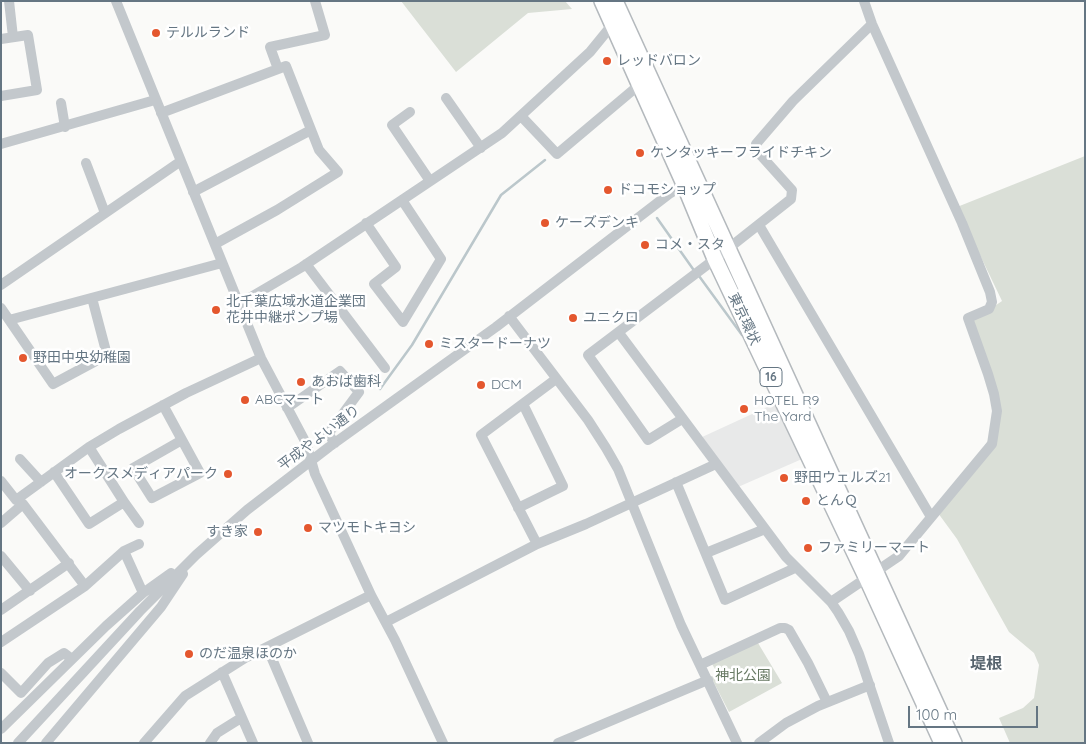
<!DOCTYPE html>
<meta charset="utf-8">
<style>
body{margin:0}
#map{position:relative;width:1086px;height:744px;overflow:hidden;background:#fafaf8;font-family:Quicksand,sans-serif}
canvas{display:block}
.frame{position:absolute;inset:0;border:2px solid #657683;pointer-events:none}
.scale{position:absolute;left:908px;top:706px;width:130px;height:22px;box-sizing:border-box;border:2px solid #657683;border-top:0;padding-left:6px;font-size:15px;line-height:18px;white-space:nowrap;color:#657683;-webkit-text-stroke:4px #fff;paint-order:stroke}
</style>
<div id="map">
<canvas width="1086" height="744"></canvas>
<div class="frame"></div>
<div class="scale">100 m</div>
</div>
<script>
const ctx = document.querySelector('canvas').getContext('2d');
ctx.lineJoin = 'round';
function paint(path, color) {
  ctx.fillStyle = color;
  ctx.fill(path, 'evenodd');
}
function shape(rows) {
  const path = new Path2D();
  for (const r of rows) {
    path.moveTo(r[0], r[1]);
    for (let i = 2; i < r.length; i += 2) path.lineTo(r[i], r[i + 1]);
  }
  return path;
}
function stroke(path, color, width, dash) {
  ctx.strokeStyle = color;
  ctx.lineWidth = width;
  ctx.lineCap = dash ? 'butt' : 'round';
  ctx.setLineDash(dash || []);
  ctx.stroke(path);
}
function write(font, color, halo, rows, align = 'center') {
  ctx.font = font + ' Quicksand,"Noto Sans JP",sans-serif';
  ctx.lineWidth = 5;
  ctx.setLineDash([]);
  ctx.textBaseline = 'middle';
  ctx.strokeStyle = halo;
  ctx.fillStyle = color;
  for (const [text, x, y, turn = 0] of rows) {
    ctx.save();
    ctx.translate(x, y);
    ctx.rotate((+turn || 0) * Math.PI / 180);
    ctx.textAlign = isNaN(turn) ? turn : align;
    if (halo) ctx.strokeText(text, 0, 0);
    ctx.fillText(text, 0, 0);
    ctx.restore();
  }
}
const built = shape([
 [776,403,802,459,738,487,700,438]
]);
const green = shape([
 [401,1,565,1,572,9,528,13,456,72],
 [1085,156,1085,743,1010,743,999,718,1023,708,1034,698,1039,665,1034,653,1009,632,957,539,938,513,999,425,973,321,1002,301,957,207],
 [758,643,782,683,729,712,711,677,718,674,712,664]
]);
const stream = shape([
 [657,218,693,269],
 [699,276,742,335],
 [380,389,412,345,501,195,545,160]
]);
const minor = shape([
 [9,1,13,37],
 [116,1,261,358,306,443,315,474,371,595,395,640,443,743],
 [1,39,28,35,37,90,1,96],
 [278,69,270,47,325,35,315,1],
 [446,98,481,148],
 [61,103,65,127],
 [410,112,392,125,430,181],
 [161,113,286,66,319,150,338,172,277,210,215,244],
 [521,116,557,154,639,85],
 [1,144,155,100],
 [86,163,105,213],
 [193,192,311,130],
 [366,223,396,267,374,284,403,322,441,259,402,200],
 [759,225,931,517],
 [306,264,385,368],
 [1,285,181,161],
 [239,304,302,267,502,133,590,52,612,25],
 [1,308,53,384,107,355,92,298],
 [509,316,588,420,606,448,618,469,681,625,737,743],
 [9,320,222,263],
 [619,333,786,557,831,602,838,612,849,631,859,654,889,743],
 [163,405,182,440,200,473,152,498,133,468,182,440],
 [287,408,340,371,359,392,328,434,335,443],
 [682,419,648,440,588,355,715,259,791,199,792,190,756,150,756,144,793,101,872,24],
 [20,459,41,482],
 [54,472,89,524,124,502,89,447],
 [1,481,16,500,23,504,85,586],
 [676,482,725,600,795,568],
 [16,500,89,447,119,429,186,393,261,358],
 [124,502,139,523],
 [518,508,563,486,523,404],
 [1,523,23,504],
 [537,544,481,435,556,379],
 [124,551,143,593],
 [706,553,765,529],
 [1,556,30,591],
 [831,602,899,556,992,444,997,411,994,394,988,374,968,318,989,309,992,302,990,292,962,223,872,24,864,1],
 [1,610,69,563],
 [386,622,537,544,586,524,716,464],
 [1,642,85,586,124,551,139,544],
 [267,647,308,743],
 [700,665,780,628,785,628,789,630,808,663,827,702],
 [222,672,253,743],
 [1,673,21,693,48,663,64,653,72,659],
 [1,729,106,626,143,593,171,573],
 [18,743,140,611,196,555,247,510,329,447,496,327,669,194,688,182],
 [46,743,161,607,183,574],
 [144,743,185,696,245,658,371,595],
 [210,743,217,733,241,718],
 [558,743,708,680],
 [759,743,786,723,818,706,870,685]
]);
const highway = shape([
 [602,1,684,184,715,259,867,579,942,743],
 [615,1,954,743]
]);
const markers = [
 [156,33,5,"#e4572e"],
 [607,61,5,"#e4572e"],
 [640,153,5,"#e4572e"],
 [608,190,5,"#e4572e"],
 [545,223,5,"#e4572e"],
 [645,245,5,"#e4572e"],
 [216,310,5,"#e4572e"],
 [573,318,5,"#e4572e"],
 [429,344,5,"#e4572e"],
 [23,358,5,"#e4572e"],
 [301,382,5,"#e4572e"],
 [481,385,5,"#e4572e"],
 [245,400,5,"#e4572e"],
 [744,409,5,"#e4572e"],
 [228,474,5,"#e4572e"],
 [784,478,5,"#e4572e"],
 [806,501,5,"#e4572e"],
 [308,528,5,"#e4572e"],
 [258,532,5,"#e4572e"],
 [808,548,5,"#e4572e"],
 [189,654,5,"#e4572e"]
];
const shields = [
 [771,377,22]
];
const shieldNames = [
 ["16",771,377]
];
const poiNames = [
 ["テルルランド",166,33],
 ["レッドバロン",617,61],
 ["ケンタッキーフライドチキン",650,153],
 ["ドコモショップ",618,190],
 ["ケーズデンキ",555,223],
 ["コメ・スタ",655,245],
 ["北千葉広域水道企業団",226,302],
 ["花井中継ポンプ場",226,318],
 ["ユニクロ",583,318],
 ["ミスタードーナツ",439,344],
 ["野田中央幼稚園",33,358],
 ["あおば歯科",311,382],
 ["DCM",491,385],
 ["ABCマート",255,400],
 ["HOTEL R9",754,401],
 ["The Yard",754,417],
 ["オークスメディアパーク",218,474,"right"],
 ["野田ウェルズ21",794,478],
 ["とんＱ",816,501],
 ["マツモトキヨシ",318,528],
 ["すき家",248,532,"right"],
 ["ファミリーマート",818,548],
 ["のだ温泉ほのか",199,654]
];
const streetNames = [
 ["東京環状",744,319,65],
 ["平成やよい通り",319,438,-37]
];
const parkNames = [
 ["神北公園",743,676]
];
const quarterNames = [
 ["堤根",986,664]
];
paint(built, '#e8e9e9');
paint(green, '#dadfd7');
stroke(stream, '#bbc7cb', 2.5);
stroke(highway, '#b4b9bd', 18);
stroke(minor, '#c3c8cc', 10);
stroke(highway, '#fff', 15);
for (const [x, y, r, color] of markers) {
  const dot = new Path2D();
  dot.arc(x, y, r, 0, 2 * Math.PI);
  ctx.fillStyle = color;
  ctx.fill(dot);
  stroke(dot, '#fff', 2);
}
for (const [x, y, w] of shields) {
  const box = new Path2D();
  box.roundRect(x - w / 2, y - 9.5, w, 19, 4);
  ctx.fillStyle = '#fff';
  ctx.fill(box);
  stroke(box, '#657683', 1);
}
write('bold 12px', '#657683', null, shieldNames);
write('14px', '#657683', '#fff', poiNames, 'left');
write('14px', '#657683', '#fff', streetNames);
write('14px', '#687a64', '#fff', parkNames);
write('bold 16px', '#57646e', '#fff', quarterNames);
</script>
